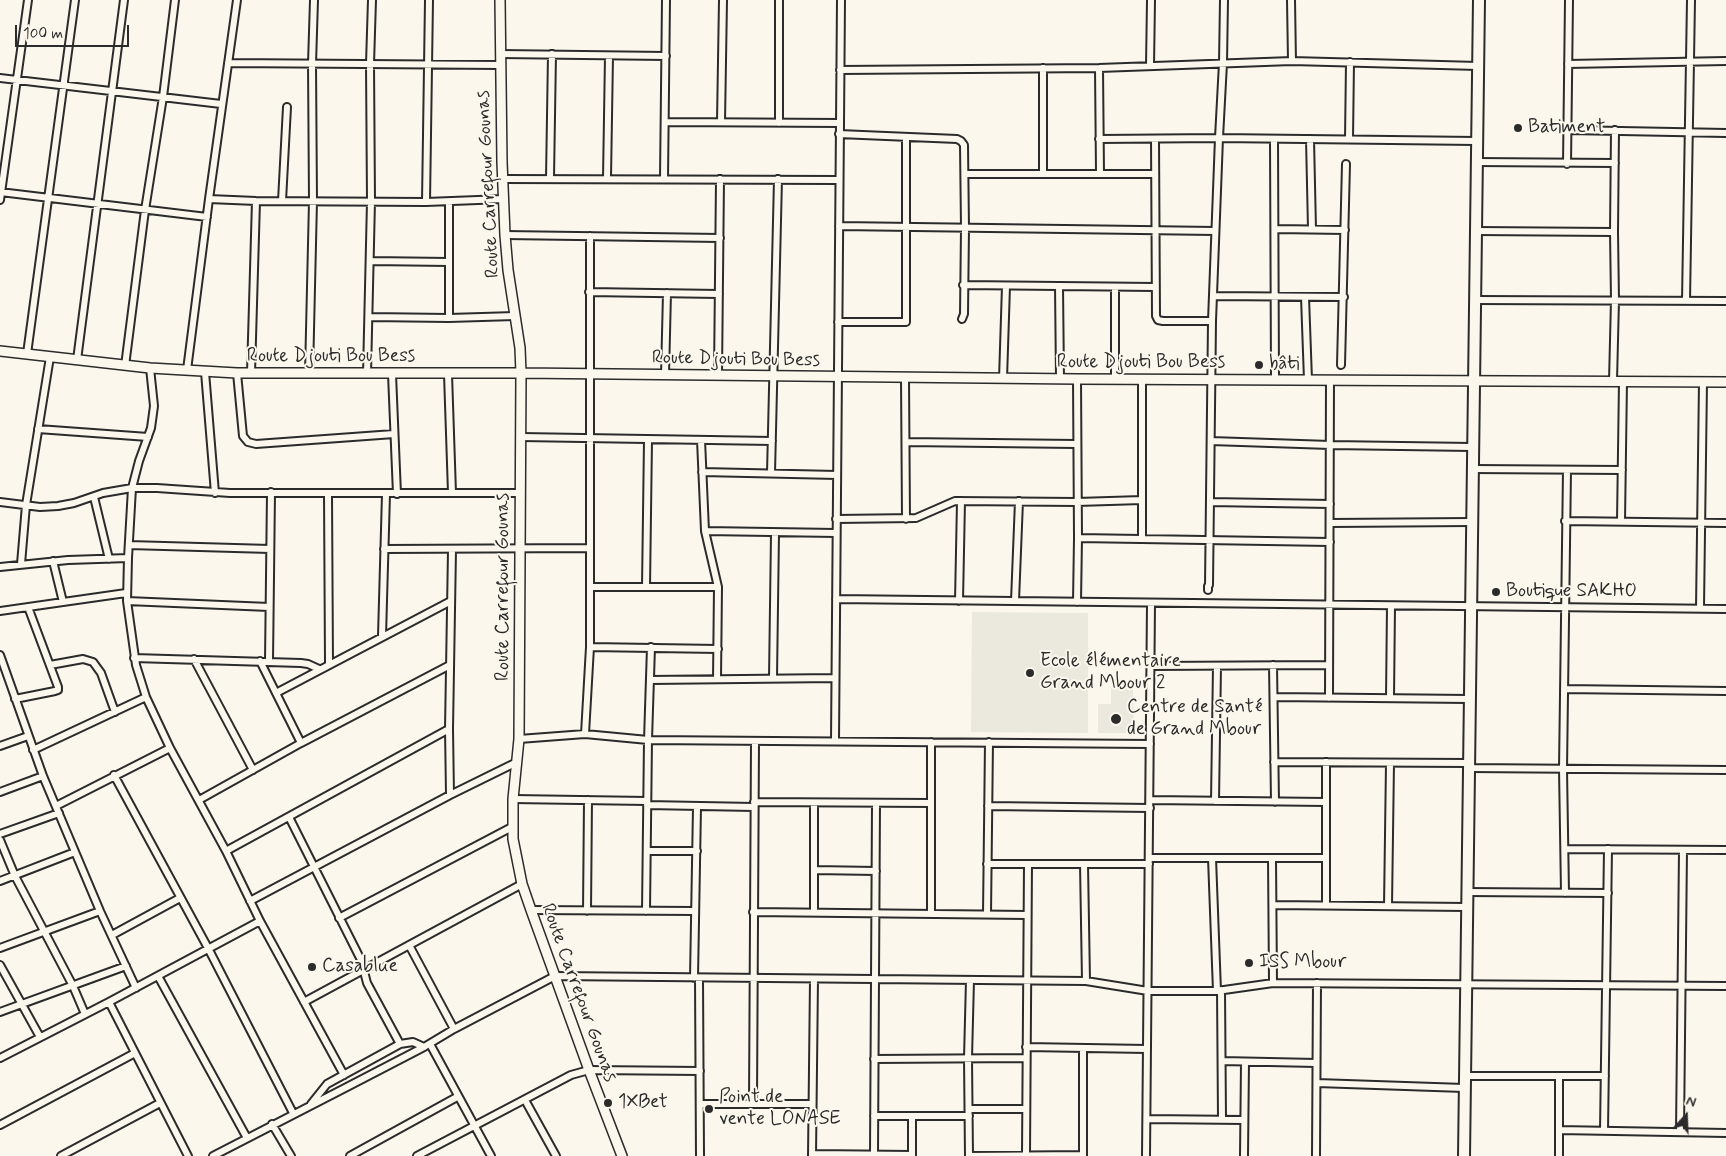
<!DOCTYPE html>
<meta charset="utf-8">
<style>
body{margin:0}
#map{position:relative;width:1726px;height:1156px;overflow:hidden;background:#fbf7ec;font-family:Mynerve,sans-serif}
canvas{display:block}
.north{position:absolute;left:1661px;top:1091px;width:50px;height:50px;-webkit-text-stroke:4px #fbf7ec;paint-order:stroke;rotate:20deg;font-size:14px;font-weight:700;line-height:20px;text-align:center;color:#2b2b2b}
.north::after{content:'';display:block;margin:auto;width:18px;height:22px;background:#2b2b2b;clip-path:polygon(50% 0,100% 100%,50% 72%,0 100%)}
.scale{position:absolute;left:15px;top:25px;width:114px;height:22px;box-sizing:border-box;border:2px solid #2b2b2b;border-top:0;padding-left:6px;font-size:15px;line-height:18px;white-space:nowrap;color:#2b2b2b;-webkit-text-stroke:4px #fbf7ec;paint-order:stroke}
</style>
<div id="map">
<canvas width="1726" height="1156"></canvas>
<div class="north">N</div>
<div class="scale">100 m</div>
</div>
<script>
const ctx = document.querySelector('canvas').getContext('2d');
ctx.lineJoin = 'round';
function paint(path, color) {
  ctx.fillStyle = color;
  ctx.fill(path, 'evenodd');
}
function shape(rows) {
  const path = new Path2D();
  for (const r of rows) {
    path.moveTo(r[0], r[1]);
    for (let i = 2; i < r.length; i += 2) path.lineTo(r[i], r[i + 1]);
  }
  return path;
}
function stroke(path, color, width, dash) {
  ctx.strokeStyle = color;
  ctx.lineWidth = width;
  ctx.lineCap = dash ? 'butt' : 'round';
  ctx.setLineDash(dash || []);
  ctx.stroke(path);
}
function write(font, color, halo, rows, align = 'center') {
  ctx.font = font + ' Mynerve,sans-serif';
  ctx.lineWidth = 4;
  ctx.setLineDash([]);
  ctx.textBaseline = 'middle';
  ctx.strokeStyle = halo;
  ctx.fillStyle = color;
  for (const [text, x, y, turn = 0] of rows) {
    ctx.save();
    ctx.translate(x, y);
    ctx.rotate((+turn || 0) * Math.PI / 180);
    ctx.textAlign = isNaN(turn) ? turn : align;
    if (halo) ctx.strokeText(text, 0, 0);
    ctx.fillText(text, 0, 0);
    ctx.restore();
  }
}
const built = shape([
 [972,612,1088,613,1088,733,971,732],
 [1111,688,1133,689,1134,733,1098,733,1098,704,1111,704]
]);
const minor = shape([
 [1291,0,1292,61],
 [500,54,666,56],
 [228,63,500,65],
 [1568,64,1726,61],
 [1150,66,1151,0],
 [1043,68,1043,173],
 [1099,68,1100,173],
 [840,70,1099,68,1292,61,1478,66],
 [0,78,221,104],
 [666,122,840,123],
 [721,122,723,0],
 [779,123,779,0],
 [1568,130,1726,133],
 [839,134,957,139,961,141,964,145,965,228,964,314,962,319],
 [1099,139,1219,138,1476,141],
 [1155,139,1156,316,1158,320,1163,321,1212,321],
 [1274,139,1275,379],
 [1310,139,1312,229],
 [1349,139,1350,62],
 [1476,162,1615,163],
 [1567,164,1569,0],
 [965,174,1155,174],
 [550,178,552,54],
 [607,178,609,56],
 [503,179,839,180],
 [664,179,666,0],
 [0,192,207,217],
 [209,199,256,201,426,202,504,199],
 [0,200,28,0],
 [282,201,287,107],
 [426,202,429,0],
 [839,226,1215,231],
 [1276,229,1345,230],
 [1475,231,1614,232],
 [505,235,720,238],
 [370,261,449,262],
 [963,285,1155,287],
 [1059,286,1060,379],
 [589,292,719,294],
 [1213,296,1344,297],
 [1305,297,1308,380],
 [1474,300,1726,301],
 [1686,301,1691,0],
 [369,317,449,318,515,316],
 [449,318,449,202],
 [838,322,906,322,906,138],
 [27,354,75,0],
 [77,360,124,0],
 [1341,365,1346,164],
 [125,366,145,210,163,97,175,0],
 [150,368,154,406,151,428,139,461,132,488,128,558,127,601,136,665,146,697,170,748,226,851,260,921,344,1075],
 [187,370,209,199,237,0],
 [205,372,215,493],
 [237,373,243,436,248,442,256,444,394,434],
 [251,373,256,201],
 [309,373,313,201,312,64,314,0],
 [367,374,371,201,370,64,372,0],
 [392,374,397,494],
 [448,374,452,493],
 [665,375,667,293],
 [718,375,720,179],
 [905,378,906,519],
 [1003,379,1006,286],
 [1077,379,1078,538,1077,602],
 [1115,379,1115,287],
 [1613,381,1615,300,1614,232,1615,130],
 [38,429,148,437],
 [521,437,772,441],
 [701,440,705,531,718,587,717,679],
 [1211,441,1330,445,1472,447],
 [906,442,1076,444],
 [1472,469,1622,470],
 [702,472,837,475],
 [771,473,778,179],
 [328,494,329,664],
 [94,497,109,559],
 [0,502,40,507,58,506,74,503,103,493,132,488,157,488,230,493,521,493],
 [1210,502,1330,504],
 [836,519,916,518,955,501,1077,502,1142,500],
 [1565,521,1726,523],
 [1621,521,1623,381],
 [1330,523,1471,522],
 [705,531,836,533],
 [1078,538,1330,542],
 [1142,539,1142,379],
 [129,545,270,549],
 [384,549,589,548],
 [53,561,63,602],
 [21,564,26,505,50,357],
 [0,567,68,560,128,558],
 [590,587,718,587],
 [646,587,648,440],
 [1208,590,1208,586,1209,585,1212,321,1219,138,1223,63,1224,0],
 [836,599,1726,609],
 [127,601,269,607],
 [959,601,961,501],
 [1015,601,1019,501],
 [1700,608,1703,382],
 [0,611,126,593],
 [382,636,386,494],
 [590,647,718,649],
 [0,655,43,776,100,911,136,988],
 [134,658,301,663,308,664,319,669],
 [194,659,253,770],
 [260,661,301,743],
 [269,661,271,492],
 [50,665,83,659,93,662,101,673,115,712],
 [1273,665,1275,802],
 [1151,666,1329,665],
 [773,678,775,533],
 [650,680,835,678],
 [1564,689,1726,691],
 [276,693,451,601],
 [1274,697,1469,699],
 [1329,698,1330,380],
 [1390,698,1391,606],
 [15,699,55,691,58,690,58,687,28,607],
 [585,734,590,647,590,236],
 [519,739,585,734,648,740,1150,744],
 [835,741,841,0],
 [0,746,28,736],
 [33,750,146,697],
 [1274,762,1468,763],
 [1326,762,1326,905],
 [1468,768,1726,770],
 [114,775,208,948,293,1113],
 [0,792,43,776],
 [450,795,449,729,452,550],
 [513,799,647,801],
 [199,800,301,743,450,665],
 [1150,800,1326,802],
 [1215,801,1217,666],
 [754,802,931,803],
 [647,805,754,807],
 [56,806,170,748],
 [988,806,1150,808],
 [289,817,361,960,367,983,400,1044],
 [0,834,59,813],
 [0,840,15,876,73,986,85,1014],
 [1565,849,1726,850],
 [226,851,449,729],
 [647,851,697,851],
 [1149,858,1326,858],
 [1212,858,1217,991],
 [1272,858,1273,983],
 [987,864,1149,864],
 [1084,864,1086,981],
 [814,870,876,871],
 [0,881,75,852],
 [1466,892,1608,893],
 [1565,893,1563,769,1567,470],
 [250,901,450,795,517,762],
 [1273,905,1466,907],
 [1388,906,1390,763],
 [531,910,695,911],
 [587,911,588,800],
 [646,911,648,740,651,647],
 [753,912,1027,915],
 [814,912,814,803],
 [931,914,931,742],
 [987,914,989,742],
 [339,918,512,827],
 [112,935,180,898],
 [409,945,454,1029],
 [0,948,100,911],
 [0,965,40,1037],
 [158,976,247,1138],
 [694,978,697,807],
 [699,978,700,1156],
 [1221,990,1222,1119],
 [109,1002,188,1156],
 [304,1002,522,884],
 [0,1012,126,966],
 [430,1044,491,1156],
 [1026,1047,1147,1049],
 [0,1058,109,1002,260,921],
 [874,1059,1026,1058],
 [1222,1061,1316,1063],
 [1464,1076,1605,1076],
 [1317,1083,1464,1088],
 [525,1100,556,1156],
 [311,1104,327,1084,400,1044,413,1042,424,1047],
 [701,1104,812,1104],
 [753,1104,755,741],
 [969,1109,1025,1109],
 [874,1116,969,1116],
 [912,1116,912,1156],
 [1147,1119,1244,1120],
 [272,1124,291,1156],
 [0,1125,135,1053],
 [1559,1130,1726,1133],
 [1604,1131,1608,849],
 [1680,1132,1683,850],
 [812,1154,912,1155],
 [874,1155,876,804],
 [1026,1155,1028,864],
 [61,1156,160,1103],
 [213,1156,345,1088,424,1047,454,1029,555,976,1086,981,1148,991,1217,991,1273,983,1726,986],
 [350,1156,457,1097],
 [417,1156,571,1075,589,1070,700,1071],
 [812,1156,814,979],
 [969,1156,968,1058,970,980],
 [969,1156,1083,1155],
 [1083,1156,1083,1048],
 [1146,1156,1151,603],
 [1244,1156,1245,1062],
 [1316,1156,1317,983],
 [1559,1156,1559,1076]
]);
const secondary = shape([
 [500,0,502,162,505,235,508,270,520,348,521,373,519,739,513,799,513,839,522,884,531,910,589,1070,622,1156],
 [0,351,150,368,237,373,521,373,1077,379,1726,382]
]);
const trunk = shape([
 [1464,1156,1479,0]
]);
const markers = [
 [1518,128,5,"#2b2b2b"],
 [1259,365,5,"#2b2b2b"],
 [1496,592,5,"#2b2b2b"],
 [1030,673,5,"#2b2b2b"],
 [1116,719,6,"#2b2b2b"],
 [1249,963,5,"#2b2b2b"],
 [312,967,5,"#2b2b2b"],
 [608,1103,5,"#2b2b2b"],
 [709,1109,5,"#2b2b2b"]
];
const poiNames = [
 ["Batiment",1528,128],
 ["bâti",1269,365],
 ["Boutique SAKHO",1506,592],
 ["Ecole élémentaire",1040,662],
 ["Grand Mbour 2",1040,684],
 ["Centre de Santé",1127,708],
 ["de Grand Mbour",1127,730],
 ["ISS Mbour",1259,963],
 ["Casablue",322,967],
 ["Point de",719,1098],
 ["vente LONASE",719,1120],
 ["1XBet",618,1103]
];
const streetNames = [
 ["Route Carrefour Gounas",489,184,-93],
 ["Route Djouti Bou Bess",331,357],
 ["Route Djouti Bou Bess",736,360,1],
 ["Route Djouti Bou Bess",1141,363],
 ["Route Carrefour Gounas",504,587,-90],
 ["Route Carrefour Gounas",578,993,70]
];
paint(built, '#ebe8de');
stroke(minor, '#2b2b2b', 10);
stroke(secondary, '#2b2b2b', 12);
stroke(trunk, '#2b2b2b', 14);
stroke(minor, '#fbf7ec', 6);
stroke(secondary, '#fbf7ec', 9);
stroke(trunk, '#fbf7ec', 10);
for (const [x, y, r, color] of markers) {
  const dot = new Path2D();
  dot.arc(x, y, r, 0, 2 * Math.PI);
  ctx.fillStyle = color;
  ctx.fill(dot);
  stroke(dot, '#fbf7ec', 2);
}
write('19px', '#2b2b2b', '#fbf7ec', poiNames, 'left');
write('19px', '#2b2b2b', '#fbf7ec', streetNames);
</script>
